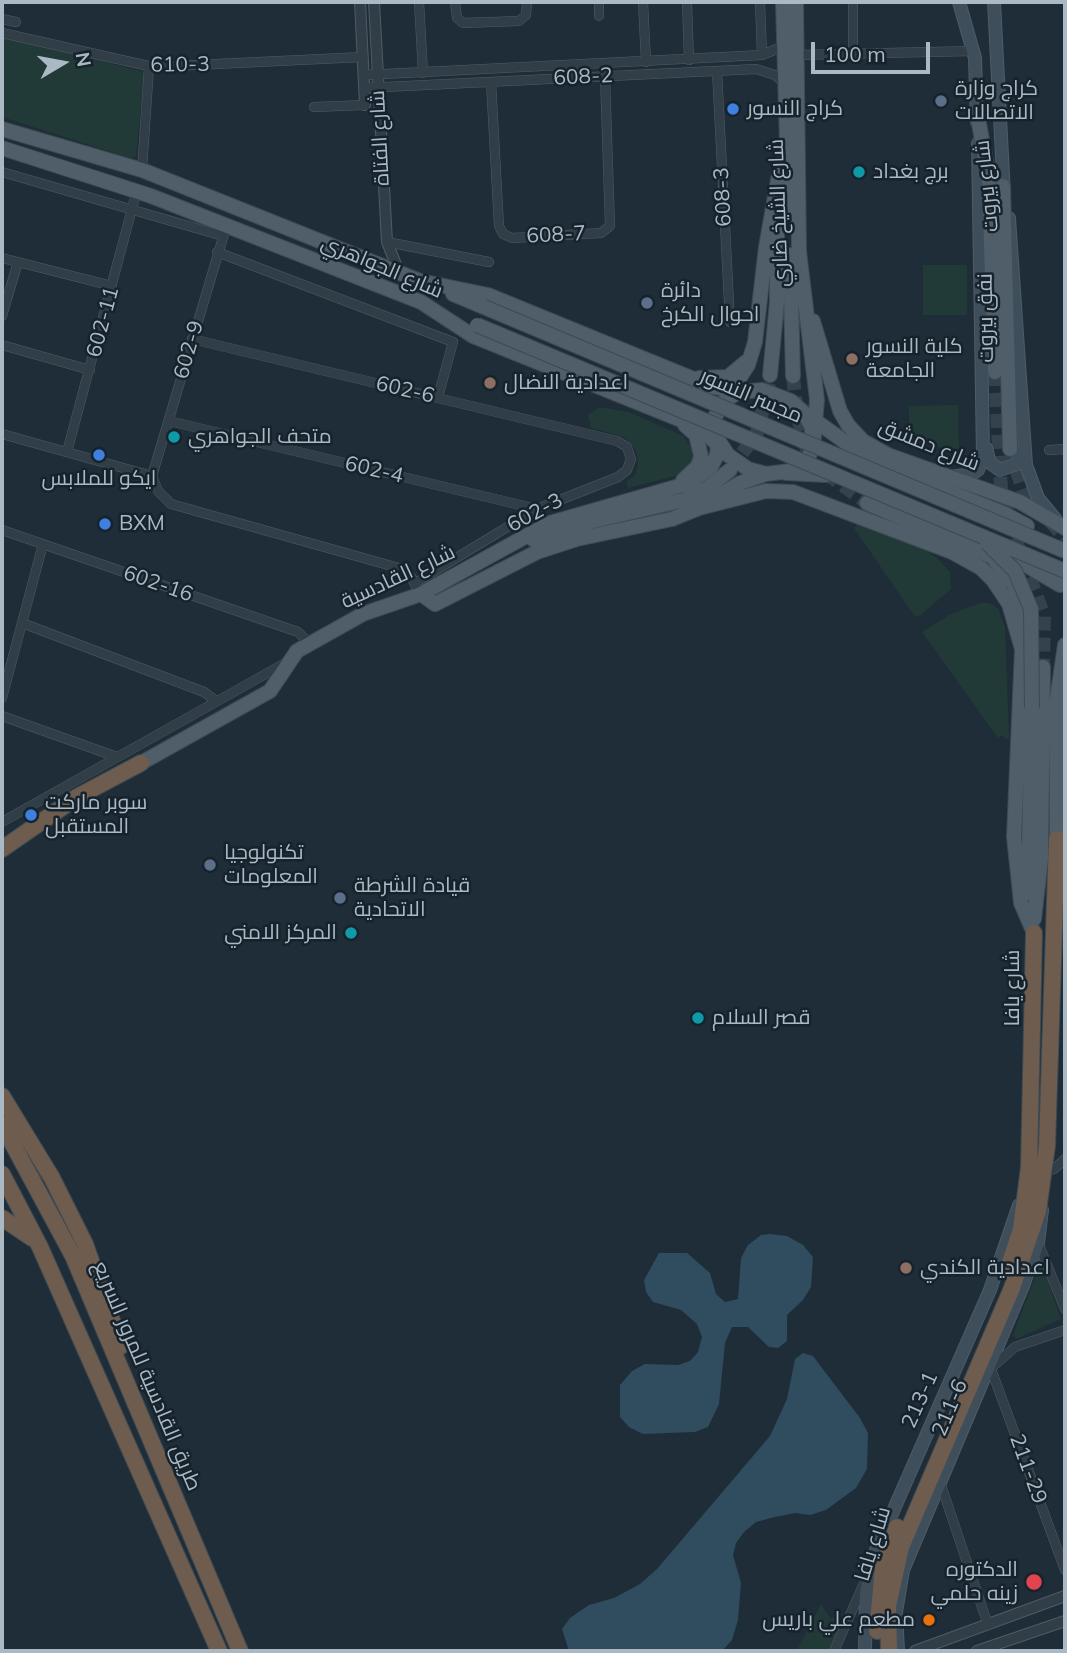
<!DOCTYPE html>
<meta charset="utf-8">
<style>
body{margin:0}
#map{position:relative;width:1067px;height:1653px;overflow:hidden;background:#1e2d37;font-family:Mulish,sans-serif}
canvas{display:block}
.frame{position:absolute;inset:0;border:4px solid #abb9c5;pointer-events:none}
.north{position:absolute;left:28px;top:28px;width:70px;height:70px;-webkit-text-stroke:5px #17232c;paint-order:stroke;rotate:80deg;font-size:19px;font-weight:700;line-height:28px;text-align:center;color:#abb9c5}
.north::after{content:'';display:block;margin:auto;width:24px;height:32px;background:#abb9c5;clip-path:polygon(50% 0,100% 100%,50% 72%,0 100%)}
.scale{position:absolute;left:811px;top:42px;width:119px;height:32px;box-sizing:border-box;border:4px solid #abb9c5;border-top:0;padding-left:9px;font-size:21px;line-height:24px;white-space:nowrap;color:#abb9c5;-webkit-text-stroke:5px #17232c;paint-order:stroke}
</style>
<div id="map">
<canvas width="1067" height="1653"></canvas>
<div class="frame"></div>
<div class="north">N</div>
<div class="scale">100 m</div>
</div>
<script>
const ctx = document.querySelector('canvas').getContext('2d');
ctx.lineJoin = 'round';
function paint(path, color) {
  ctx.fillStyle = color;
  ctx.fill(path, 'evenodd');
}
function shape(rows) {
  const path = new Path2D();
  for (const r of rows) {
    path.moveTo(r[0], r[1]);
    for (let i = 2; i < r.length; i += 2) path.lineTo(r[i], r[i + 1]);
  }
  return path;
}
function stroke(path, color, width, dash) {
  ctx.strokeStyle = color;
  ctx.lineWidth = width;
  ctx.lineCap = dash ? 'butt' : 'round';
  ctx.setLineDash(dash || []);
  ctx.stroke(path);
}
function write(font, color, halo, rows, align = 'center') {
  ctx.font = font + ' Mulish,Cairo,sans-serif';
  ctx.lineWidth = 5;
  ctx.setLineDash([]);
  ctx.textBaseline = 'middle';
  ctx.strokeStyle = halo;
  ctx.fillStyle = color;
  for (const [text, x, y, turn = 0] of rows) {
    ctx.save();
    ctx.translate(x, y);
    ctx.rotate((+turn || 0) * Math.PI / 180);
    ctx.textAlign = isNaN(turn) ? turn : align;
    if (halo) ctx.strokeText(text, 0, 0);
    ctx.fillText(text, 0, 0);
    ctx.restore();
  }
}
const green = shape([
 [2,35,144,72,136,157,130,158,2,117],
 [923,265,967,265,967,315,923,315],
 [958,405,959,455,909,436,909,406],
 [599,407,629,412,683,436,693,449,692,463,675,476,628,488,626,482,635,475,638,465,636,450,624,437,591,428,588,415],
 [858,523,922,548,937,558,950,572,951,589,921,615,915,617,854,528],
 [980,603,989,603,998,608,1005,627,1009,738,1006,740,1002,735,998,738,922,632,949,615],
 [1041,1262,1061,1319,1016,1339,1013,1335],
 [821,1604,831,1619,842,1612,844,1620,830,1651,797,1650]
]);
const water = shape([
 [770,1234,787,1236,803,1245,813,1257,811,1287,803,1300,787,1315,787,1341,778,1348,769,1347,748,1327,732,1327,725,1343,719,1404,708,1427,695,1432,643,1434,629,1427,620,1417,620,1385,632,1371,645,1364,678,1365,690,1361,698,1352,702,1337,697,1324,681,1310,653,1302,646,1292,644,1280,659,1253,687,1253,710,1273,716,1294,725,1302,738,1299,741,1258,748,1245,761,1235],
 [803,1353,813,1356,860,1418,868,1433,867,1469,856,1488,826,1510,810,1515,795,1513,775,1517,756,1522,744,1532,736,1543,733,1555,741,1583,738,1620,732,1640,722,1651,569,1651,562,1629,570,1618,589,1605,614,1598,640,1584,657,1569,770,1436,787,1399,795,1359]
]);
const primaryTunnel = shape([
 [995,372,1001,490,1011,528,1044,616,1043,667],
 [793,376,797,415,807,450],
 [1010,449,1023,490,1065,538],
 [730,470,757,433,769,383],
 [826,473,867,503]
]);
const minor = shape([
 [419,2,423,73],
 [455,2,457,18,463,23,519,21,526,15,527,2],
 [599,2,599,16],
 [643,2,646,62],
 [687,2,689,60],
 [760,2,762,55],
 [853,2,853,54],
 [2,19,16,22],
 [2,33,153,67,363,57],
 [797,55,973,51],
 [717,71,730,322],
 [364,75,762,55,784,46],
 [491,82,499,226,503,234,512,238,601,233,610,226,605,76],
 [364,88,756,69,775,75,785,84],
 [314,107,365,105],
 [142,170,149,67],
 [2,172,223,236],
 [387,242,489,262],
 [217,252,453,342,438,397],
 [2,258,112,286],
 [2,316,18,262],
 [192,339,617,441,627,447,631,459,627,470,618,477,537,509,415,583],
 [2,345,90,370],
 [169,421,537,509],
 [2,434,152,476],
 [1049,450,1065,449],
 [67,452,137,190],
 [152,476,158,491,171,504,399,568,411,577,417,588],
 [152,476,227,224],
 [2,530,298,632,310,644],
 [22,623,204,692,216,701],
 [2,698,43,544],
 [2,716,117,757],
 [2,822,287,662],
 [1040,1172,1054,1169,1065,1159],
 [1038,1243,1065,1309],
 [991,1368,1015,1347,1065,1330],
 [991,1369,1065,1570],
 [940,1482,988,1625],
 [834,1651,866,1579]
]);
const tertiary = shape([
 [360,2,365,105],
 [374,2,387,242,399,272],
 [915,1651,1065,1596],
 [977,1651,1065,1621]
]);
const secondary = shape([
 [959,2,975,58,977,122],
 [994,2,1004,194],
 [1009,218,1026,465,1038,498,1056,520],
 [986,448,990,463,1000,470,1017,464,1021,450],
 [951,477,972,474,978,470,983,456,978,143],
 [865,1651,866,1593,873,1557,990,1290,1019,1205],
 [898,1651,896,1612,903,1570,1023,1286,1038,1243,1042,1210]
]);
const primary = shape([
 [783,2,789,214],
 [796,2,799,251,817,400,813,447],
 [977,113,989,177,995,372],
 [2,129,142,170,420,281,488,295,713,387,744,391],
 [2,148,151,196,421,302,473,336,701,428,728,455],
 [1003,186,1010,449],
 [790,255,793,376],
 [453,294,484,307],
 [813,321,840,411,848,425,863,441,888,455,1020,502,1065,528],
 [770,375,777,302,777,222],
 [699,378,728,377,746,362],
 [762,390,791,401,804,413,812,427,811,452,805,462,790,471,766,474,748,469,728,455,718,440,715,417,723,402,738,392,762,390],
 [728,396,748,365,755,342,766,247,781,163],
 [813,419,852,447,886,466,1005,514,1027,526],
 [786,473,826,475],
 [683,480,698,466,701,456,696,435,685,425],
 [867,503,1007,563],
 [699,508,766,491,793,492,952,552,981,568,993,580,1009,604,1022,649,1014,837,1021,903,1034,933],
 [534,540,589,522,684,500,706,489,730,470],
 [1002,551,1060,585],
 [995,561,1014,585,1021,607,1022,627],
 [421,594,435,604,537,552,577,539,672,519,699,508,740,483,766,474],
 [141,763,270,691,297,651,363,614,421,594,550,523,690,483,711,467,717,455,718,442],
 [1057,839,1056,706,1065,645],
 [1032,894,1029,848,1032,708],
 [1034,919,1041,859,1043,667]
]);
const motorway = shape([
 [2,849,77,797,141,763],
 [2,1096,52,1178,85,1244,121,1346],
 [2,1124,73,1256,240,1651],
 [2,1174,40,1247,219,1651],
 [2,1218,32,1238],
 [1007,1272,1021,1229,1029,1167,1034,933],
 [877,1631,883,1567,897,1527],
 [889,1651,888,1606,901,1547,1012,1288,1038,1211,1047,1146,1057,839]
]);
const primaryBridge = shape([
 [484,307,1065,551],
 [477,325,1065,571],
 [987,543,1015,571,1031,609,1032,708]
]);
const markers = [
 [941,101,7,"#5c6f8a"],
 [733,109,7,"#3f7fe0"],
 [859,172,7,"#0f9aa8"],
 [647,303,7,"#5c6f8a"],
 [852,359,7,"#8d6e63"],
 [490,383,7,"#8d6e63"],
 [174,437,7,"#0f9aa8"],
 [99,455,7,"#3f7fe0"],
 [105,524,7,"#3f7fe0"],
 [31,815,7,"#3f7fe0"],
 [210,865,7,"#5c6f8a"],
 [340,898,7,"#5c6f8a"],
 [351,933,7,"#0f9aa8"],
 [698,1018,7,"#0f9aa8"],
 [906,1268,7,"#8d6e63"],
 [1034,1582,9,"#e0444e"],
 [929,1620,7,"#e8710a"]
];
const streetNames = [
 ["610-3",180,65,-1],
 ["608-2",583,77,-3],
 ["شارع الفتاة",380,138,-93],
 ["شارع بيروت",987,186,-96],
 ["608-3",723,197,-93],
 ["شارع الشيخ ضاري",779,213,-92],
 ["608-7",556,235,-3],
 ["شارع الجواهري",382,267,23],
 ["نفق بيروت",986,318,-91],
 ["602-11",103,322,-75],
 ["602-9",189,350,-74],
 ["602-6",405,390,13],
 ["مجسر النسور",751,396,23],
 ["شارع دمشق",929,445,22],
 ["602-4",374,470,13],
 ["602-3",535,513,-28],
 ["شارع القادسية",398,577,-25],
 ["602-16",158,584,19],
 ["شارع يافا",1013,988,-90],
 ["طريق القادسية للمرور السريع",147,1376,67],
 ["213-1",920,1400,-66],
 ["211-6",950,1408,-67],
 ["211-29",1028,1469,70],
 ["شارع يافا",873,1544,-73]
];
const poiNames = [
 ["كراج وزارة",955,89],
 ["الاتصالات",955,113],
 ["كراج النسور",747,109],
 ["برج بغداد",873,172],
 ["دائرة",661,291],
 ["احوال الكرخ",661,315],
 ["كلية النسور",866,347],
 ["الجامعة",866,371],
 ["اعدادية النضال",504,383],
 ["متحف الجواهري",188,437],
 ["ايكو للملابس",99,479,"center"],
 ["BXM",119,524],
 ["سوبر ماركت",45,803],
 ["المستقبل",45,827],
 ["تكنولوجيا",224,853],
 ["المعلومات",224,877],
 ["قيادة الشرطة",354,886],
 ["الاتحادية",354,910],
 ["المركز الامني",337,933,"right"],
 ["قصر السلام",712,1018],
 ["اعدادية الكندي",920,1268],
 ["الدكتوره",1018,1570,"right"],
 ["زينه حلمي",1018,1594,"right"],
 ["مطعم علي باريس",915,1620,"right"]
];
paint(green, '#213a38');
paint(water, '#304c5f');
stroke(primaryTunnel, '#33424c', 14, [14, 7]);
stroke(minor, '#4f5c66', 10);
stroke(tertiary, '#4f5c66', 12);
stroke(secondary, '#4f5c66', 14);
stroke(primary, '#3e4a54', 16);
stroke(motorway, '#3c4952', 18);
stroke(minor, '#323e47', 9);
stroke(tertiary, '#323e47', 10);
stroke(secondary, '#3f4e5b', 12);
stroke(primary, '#4f5e68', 14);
stroke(motorway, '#6e5c4e', 16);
stroke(primaryBridge, '#3e4a54', 16, []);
stroke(primaryBridge, '#4f5e68', 14);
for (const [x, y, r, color] of markers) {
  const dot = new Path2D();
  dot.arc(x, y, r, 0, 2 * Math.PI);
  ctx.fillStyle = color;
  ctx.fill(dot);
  stroke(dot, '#17232c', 2.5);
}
write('21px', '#abb9c5', '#17232c', streetNames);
write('21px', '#abb9c5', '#17232c', poiNames, 'left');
</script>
